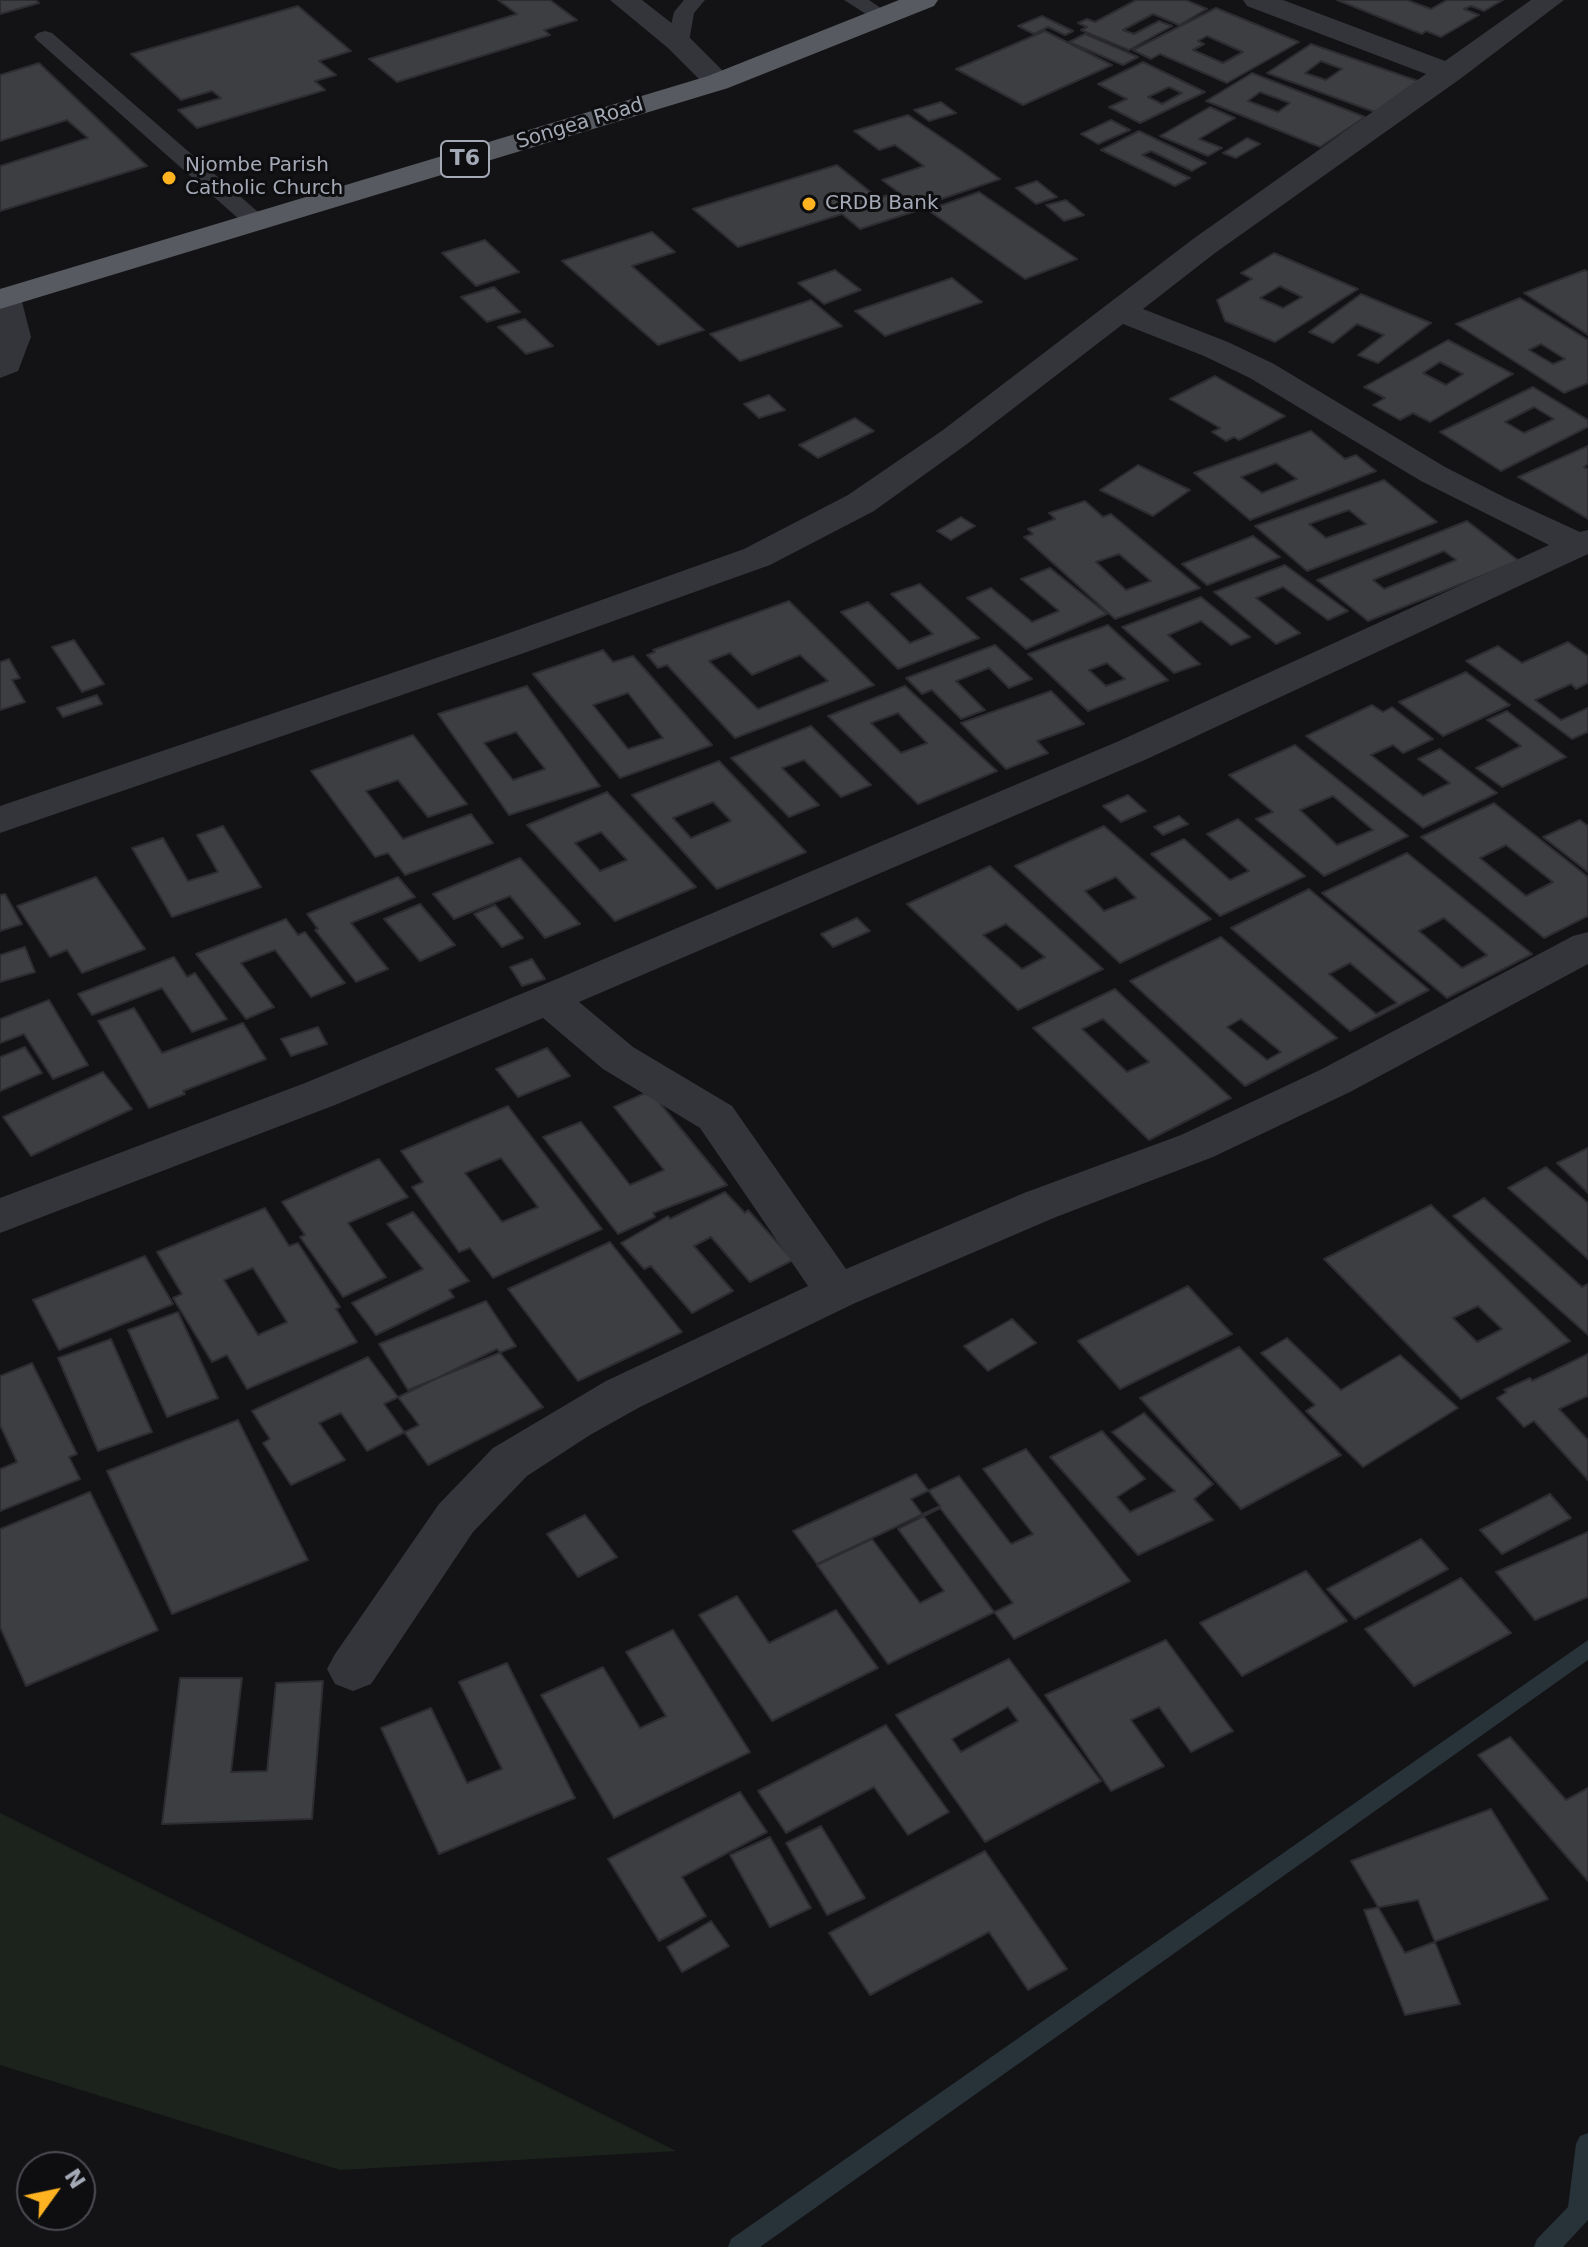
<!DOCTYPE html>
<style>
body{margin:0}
#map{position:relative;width:1588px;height:2247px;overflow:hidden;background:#131315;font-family:"DejaVu Sans",sans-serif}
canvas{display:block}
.north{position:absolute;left:16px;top:2151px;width:80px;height:80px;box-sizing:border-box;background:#0e0e10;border:2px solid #4a4c52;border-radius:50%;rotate:57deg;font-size:22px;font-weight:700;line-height:32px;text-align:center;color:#a4a9b6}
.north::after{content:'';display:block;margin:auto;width:28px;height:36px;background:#ffb321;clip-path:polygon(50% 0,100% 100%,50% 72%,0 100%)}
</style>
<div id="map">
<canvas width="1588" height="2247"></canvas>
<div class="north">N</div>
</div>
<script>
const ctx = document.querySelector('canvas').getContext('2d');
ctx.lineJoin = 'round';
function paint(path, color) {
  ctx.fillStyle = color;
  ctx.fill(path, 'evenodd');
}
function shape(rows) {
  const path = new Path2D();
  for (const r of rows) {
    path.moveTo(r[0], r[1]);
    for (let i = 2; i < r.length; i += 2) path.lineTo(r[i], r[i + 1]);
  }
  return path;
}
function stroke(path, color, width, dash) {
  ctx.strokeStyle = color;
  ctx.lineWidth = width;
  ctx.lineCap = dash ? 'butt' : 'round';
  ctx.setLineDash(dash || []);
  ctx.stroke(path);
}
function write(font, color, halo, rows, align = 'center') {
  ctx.font = font + ' "DejaVu Sans",sans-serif';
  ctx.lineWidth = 6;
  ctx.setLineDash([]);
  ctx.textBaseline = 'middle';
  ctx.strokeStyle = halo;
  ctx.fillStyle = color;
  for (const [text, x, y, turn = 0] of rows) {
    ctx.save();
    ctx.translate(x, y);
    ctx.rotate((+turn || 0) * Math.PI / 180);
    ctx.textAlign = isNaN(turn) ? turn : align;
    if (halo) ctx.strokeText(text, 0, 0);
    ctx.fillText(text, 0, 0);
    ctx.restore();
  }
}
const green = shape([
 [0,1813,676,2151,340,2170,0,2065]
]);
const stream = shape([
 [1588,1640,1588,1660,760,2247,728,2247,731,2239,1588,1640],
 [1588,2133,1588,2220,1563,2247,1534,2247,1537,2239,1568,2207,1576,2144,1580,2136,1588,2133]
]);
const building = shape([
 [0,0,36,0,39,3,0,14,0,0],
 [498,0,550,0,577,20,544,30,550,35,397,82,369,59,517,14,498,0],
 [1136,0,1186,0,1207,9,1179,25,1153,14,1123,30,1134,34,1159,21,1172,26,1129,50,1081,30,1087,27,1078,23,1087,19,1095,22,1136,0],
 [1337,0,1407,0,1431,9,1447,0,1503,0,1484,11,1471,6,1464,9,1479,15,1441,37,1426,31,1422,34,1337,0],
 [298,6,351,51,319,61,336,75,315,81,325,90,197,128,178,110,221,98,212,91,181,100,131,54,298,6],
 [1216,8,1299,42,1227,83,1160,54,1151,59,1133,50,1216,8],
 [1207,36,1243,52,1223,63,1193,50,1204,44,1198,41,1207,36],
 [1042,16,1073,31,1065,35,1048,27,1034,34,1018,26,1042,16],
 [1045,31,1112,65,1023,105,956,69,1045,31],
 [1085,34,1138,57,1123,65,1069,42,1085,34],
 [1311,44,1418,81,1375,112,1267,73,1311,44],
 [1321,61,1342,69,1326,80,1305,73,1321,61],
 [1143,62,1205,92,1140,123,1109,107,1127,99,1098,84,1143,62],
 [1169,87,1182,93,1162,104,1148,97,1169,87],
 [39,63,147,166,0,211,0,166,88,138,67,120,0,141,0,75,39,63],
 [1252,73,1365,117,1320,147,1206,101,1252,73],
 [1260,92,1290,103,1278,112,1248,101,1260,92],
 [941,102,956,113,929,121,914,110,941,102],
 [1210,107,1235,118,1199,139,1222,148,1208,156,1160,136,1210,107],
 [908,115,963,152,1000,179,918,207,882,180,924,166,895,145,879,150,854,131,908,115],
 [1111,120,1130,130,1098,144,1081,134,1111,120],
 [1139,131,1206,163,1192,171,1151,151,1142,155,1190,178,1175,186,1101,150,1139,131],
 [1247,138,1260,144,1236,158,1223,153,1247,138],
 [837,165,878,198,894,193,916,211,860,229,842,214,738,247,693,209,837,165],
 [1037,181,1057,197,1036,204,1016,188,1037,181],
 [979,192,1077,259,1025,279,928,210,979,192],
 [1066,200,1084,215,1064,221,1046,205,1066,200],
 [652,232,675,252,632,266,704,330,658,345,562,261,652,232],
 [485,240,519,272,476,286,442,253,485,240],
 [1274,253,1358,289,1275,342,1225,321,1217,300,1252,279,1241,273,1274,253],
 [1280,286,1302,297,1283,308,1260,298,1280,286],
 [835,270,861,290,824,304,798,283,835,270],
 [1585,270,1588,272,1588,335,1524,293,1585,270],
 [952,278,982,302,885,336,855,311,952,278],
 [494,287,520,312,487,322,461,297,494,287],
 [1361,294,1431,323,1378,363,1358,355,1384,335,1357,324,1333,343,1309,332,1361,294],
 [1520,298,1588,340,1588,383,1564,393,1456,324,1520,298],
 [1541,344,1565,359,1553,364,1529,350,1541,344],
 [811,300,842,326,740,361,710,334,811,300],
 [525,319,553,346,526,354,498,327,525,319],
 [1448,340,1513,374,1430,422,1413,413,1400,420,1373,405,1385,398,1364,387,1448,340],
 [1440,362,1463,374,1446,385,1423,373,1440,362],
 [1215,376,1285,416,1239,440,1234,437,1226,441,1212,432,1220,428,1170,399,1215,376],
 [1533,387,1588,420,1588,427,1501,471,1440,432,1533,387],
 [1534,407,1554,419,1524,433,1505,422,1534,407],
 [769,395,785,410,759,418,744,404,769,395],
 [855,418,874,431,818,458,799,445,855,418],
 [1311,431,1345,459,1356,455,1376,471,1250,520,1194,473,1311,431],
 [1276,463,1297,479,1262,493,1241,477,1276,463],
 [1588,446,1588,464,1584,467,1588,469,1588,519,1518,477,1588,446],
 [1138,465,1190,490,1153,516,1100,490,1138,465],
 [1384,480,1437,522,1307,571,1255,526,1384,480],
 [1349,510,1366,524,1326,538,1309,524,1349,510],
 [1085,501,1103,517,1111,514,1200,588,1115,619,1024,537,1033,534,1028,529,1055,519,1049,513,1085,501],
 [1119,554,1151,581,1126,590,1096,562,1119,554],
 [961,517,975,526,951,540,937,531,961,517],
 [1467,521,1519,561,1368,621,1317,580,1467,521],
 [1444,551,1456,560,1384,589,1373,580,1444,551],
 [1253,536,1280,557,1207,585,1182,564,1253,536],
 [1285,565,1348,611,1328,620,1283,587,1256,598,1300,633,1276,644,1214,592,1285,565],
 [1050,568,1107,614,1026,649,967,598,991,588,1032,622,1059,611,1021,579,1050,568],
 [920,584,979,638,898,669,841,612,868,602,910,643,933,634,891,594,920,584],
 [1201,597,1250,637,1231,645,1201,621,1168,635,1200,664,1174,673,1122,627,1201,597],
 [789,601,874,685,735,738,667,665,658,668,647,655,655,652,653,650,789,601],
 [730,653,752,675,800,655,828,681,758,709,709,661,730,653],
 [1108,625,1168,680,1088,711,1028,654,1108,625],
 [1107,663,1125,679,1106,686,1089,670,1107,663],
 [74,640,104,684,82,692,52,647,74,640],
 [1568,642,1588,656,1588,683,1576,689,1571,684,1535,700,1561,720,1588,708,1588,732,1572,739,1466,661,1498,646,1522,663,1568,642],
 [995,645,1032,679,1009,688,989,668,956,681,985,710,961,719,932,690,922,694,906,678,995,645],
 [603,650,613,662,633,656,712,745,620,778,533,674,603,650],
 [628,693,663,738,628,749,593,705,628,693],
 [9,659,20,678,12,680,25,702,0,710,0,662,9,659],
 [1466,672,1510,705,1443,736,1399,702,1466,672],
 [527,686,600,786,509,815,438,714,527,686],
 [516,732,545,769,513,780,484,743,516,732],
 [905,686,997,771,918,804,828,716,905,686],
 [898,713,927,743,901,753,871,723,898,713],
 [1051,691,1084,724,1037,741,1048,753,1006,769,961,723,1051,691],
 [97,695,102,704,63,717,57,708,97,695],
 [1372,705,1383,712,1392,707,1433,739,1403,753,1393,745,1371,755,1423,796,1450,783,1418,759,1440,749,1497,793,1423,828,1306,736,1372,705],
 [1507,711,1566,757,1502,787,1476,768,1521,746,1487,720,1507,711],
 [811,726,871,785,841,797,804,760,782,768,819,805,789,817,731,758,811,726],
 [413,735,467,804,428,817,398,780,366,791,403,839,471,814,493,843,405,875,388,853,375,857,311,771,413,735],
 [1295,745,1408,836,1324,876,1256,819,1273,812,1229,775,1295,745],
 [1333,796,1373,830,1337,845,1300,810,1333,796],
 [719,761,806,852,717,889,632,795,719,761],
 [713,802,731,821,691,838,673,818,713,802],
 [607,792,696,887,615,921,527,825,607,792],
 [601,832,627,860,600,871,575,843,601,832],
 [1128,795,1146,811,1121,822,1103,806,1128,795],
 [1494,803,1588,877,1588,916,1544,938,1421,837,1494,803],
 [1506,845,1553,882,1526,896,1480,858,1506,845],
 [1179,816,1188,824,1163,835,1154,827,1179,816],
 [1238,819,1305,876,1220,916,1151,854,1184,839,1230,880,1249,871,1207,834,1238,819],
 [1580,820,1588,826,1588,872,1543,837,1580,820],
 [223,826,261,887,172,917,132,848,163,838,188,881,218,872,197,835,223,826],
 [1104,826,1211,919,1120,963,1015,866,1104,826],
 [1116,877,1136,898,1104,911,1085,891,1116,877],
 [1407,853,1532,954,1447,998,1322,893,1407,853],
 [1444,918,1487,955,1462,968,1419,931,1444,918],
 [520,858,580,924,545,938,510,896,454,919,433,894,520,858],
 [990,866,1103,969,1018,1010,907,904,990,866],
 [1006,924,1045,957,1022,969,983,935,1006,924],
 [96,877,145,949,82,973,67,950,50,957,17,906,96,877],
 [398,877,415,897,351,923,388,969,356,982,315,930,318,929,307,914,398,877],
 [1309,889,1429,990,1350,1031,1231,928,1309,889],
 [1350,963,1397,1003,1376,1014,1329,974,1350,963],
 [5,894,22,924,0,931,0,895,5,894],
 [420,904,455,945,420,961,384,919,420,904],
 [495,905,523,938,502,947,474,914,495,905],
 [857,918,870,931,833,947,821,934,857,918],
 [286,919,298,935,305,932,345,983,311,997,275,950,241,963,274,1007,246,1019,196,954,286,919],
 [1221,937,1337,1038,1245,1086,1130,981,1221,937],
 [1241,1019,1281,1052,1267,1060,1227,1027,1241,1019],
 [25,947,35,972,0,982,0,955,25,947],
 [174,957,187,977,195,973,227,1019,192,1032,162,988,92,1015,78,994,174,957],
 [532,959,545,979,522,986,510,967,532,959],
 [1115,989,1231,1098,1149,1140,1033,1028,1115,989],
 [1103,1019,1149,1062,1127,1072,1082,1029,1103,1019],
 [49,1000,88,1065,53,1079,24,1034,0,1043,0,1019,49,1000],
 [134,1008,162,1053,243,1023,266,1059,183,1091,185,1094,149,1108,98,1021,134,1008],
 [318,1027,327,1044,291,1056,281,1039,318,1027],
 [25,1047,42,1073,0,1091,0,1057,25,1047],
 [547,1048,570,1076,518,1097,496,1069,547,1048],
 [103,1072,132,1109,31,1156,3,1117,103,1072],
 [650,1091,727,1185,653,1213,655,1217,618,1234,543,1137,581,1122,630,1185,664,1170,614,1107,650,1091],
 [508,1106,602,1229,493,1278,470,1248,459,1252,412,1187,423,1182,401,1151,508,1106],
 [501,1158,538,1207,502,1222,465,1173,501,1158],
 [1588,1148,1588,1193,1557,1163,1588,1148],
 [379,1159,408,1197,348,1223,386,1277,343,1297,300,1237,305,1235,282,1202,379,1159],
 [1546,1167,1588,1203,1588,1259,1508,1188,1546,1167],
 [725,1192,745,1213,748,1210,793,1260,750,1282,711,1237,694,1246,733,1291,692,1313,651,1266,644,1269,621,1243,668,1216,670,1219,725,1192],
 [1484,1198,1582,1287,1588,1284,1588,1335,1453,1216,1484,1198],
 [1431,1205,1570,1341,1461,1399,1324,1259,1431,1205],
 [1478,1306,1502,1329,1477,1342,1453,1318,1478,1306],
 [265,1208,289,1246,298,1243,340,1307,336,1309,357,1342,247,1389,227,1355,212,1362,173,1298,182,1294,157,1252,265,1208],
 [253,1268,287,1322,258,1335,224,1280,253,1268],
 [413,1212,469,1281,449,1290,454,1297,376,1335,352,1303,423,1269,387,1224,413,1212],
 [610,1242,682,1332,578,1381,508,1289,610,1242],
 [145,1256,173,1304,59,1350,33,1300,145,1256],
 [1188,1286,1232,1334,1120,1389,1078,1341,1188,1286],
 [486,1301,516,1346,408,1390,379,1344,486,1301],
 [178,1312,218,1398,167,1417,128,1330,178,1312],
 [1012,1319,1036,1343,988,1371,964,1346,1012,1319],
 [1287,1338,1341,1390,1400,1355,1458,1408,1363,1467,1306,1411,1315,1405,1261,1353,1287,1338],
 [111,1339,152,1432,98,1451,58,1358,111,1339],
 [1239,1347,1341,1455,1241,1509,1140,1398,1239,1347],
 [497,1349,543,1407,428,1465,384,1404,497,1349],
 [1588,1354,1588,1396,1559,1409,1588,1440,1588,1480,1534,1421,1524,1427,1497,1398,1507,1392,1504,1390,1530,1378,1532,1381,1588,1354],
 [368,1357,419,1425,367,1451,341,1413,319,1423,345,1460,291,1485,263,1443,270,1439,252,1411,368,1357],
 [32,1363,77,1454,69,1457,80,1479,0,1511,0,1469,17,1462,0,1425,0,1376,32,1363],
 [1144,1413,1213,1484,1194,1499,1213,1520,1138,1555,1050,1457,1102,1431,1145,1479,1117,1497,1130,1512,1175,1491,1112,1432,1144,1413],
 [238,1420,308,1560,172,1614,107,1471,238,1420],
 [1026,1449,1130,1581,1014,1639,911,1499,959,1476,1011,1544,1033,1534,983,1469,1026,1449],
 [916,1474,940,1506,817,1564,793,1531,916,1474],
 [90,1492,158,1630,26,1686,0,1627,0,1529,90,1492],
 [1550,1494,1571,1518,1502,1554,1480,1530,1550,1494],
 [940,1508,1013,1603,888,1664,817,1565,872,1539,920,1603,944,1591,898,1529,940,1508],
 [585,1515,617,1557,578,1577,547,1534,585,1515],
 [1588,1532,1588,1597,1535,1620,1496,1572,1588,1532],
 [1421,1539,1448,1569,1355,1619,1327,1589,1421,1539],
 [1306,1571,1347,1621,1242,1676,1200,1623,1306,1571],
 [1461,1578,1511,1633,1414,1686,1365,1629,1461,1578],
 [737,1596,769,1643,836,1610,878,1668,772,1721,699,1615,737,1596],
 [673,1630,750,1752,614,1818,541,1695,603,1667,640,1728,666,1716,626,1652,673,1630],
 [1166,1640,1233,1731,1191,1752,1159,1707,1131,1720,1164,1766,1111,1791,1045,1695,1166,1640],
 [1009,1659,1101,1781,985,1842,896,1715,1009,1659],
 [1008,1707,1018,1721,961,1752,952,1739,1008,1707],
 [507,1663,575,1798,439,1854,381,1728,431,1708,467,1783,502,1769,459,1682,507,1663],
 [180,1678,242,1678,231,1772,267,1771,276,1683,323,1681,312,1819,162,1824,180,1678],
 [886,1725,949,1812,908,1835,874,1787,786,1833,758,1791,886,1725],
 [1510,1737,1566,1800,1588,1788,1588,1881,1478,1755,1510,1737],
 [740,1792,767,1832,682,1877,706,1916,659,1941,608,1859,740,1792],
 [1491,1809,1548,1899,1405,1953,1351,1861,1491,1809],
 [821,1826,865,1898,827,1915,786,1843,821,1826],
 [770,1837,811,1908,770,1927,730,1855,770,1837],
 [985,1851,1067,1969,1028,1990,989,1932,870,1995,829,1933,985,1851],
 [1418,1900,1460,2004,1405,2015,1364,1910,1418,1900],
 [711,1921,729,1946,682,1972,667,1947,711,1921]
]);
const service = shape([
 [684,0,705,0,694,13,689,42,678,48,667,42,674,12,684,0],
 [844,0,869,0,894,17,891,21,877,21,844,0],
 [45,31,52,33,265,218,268,223,265,228,249,228,38,41,34,37,38,33,45,31]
]);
const minor = shape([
 [610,0,642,0,688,36,728,76,733,82,728,88,718,91,708,88,668,48,610,0],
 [1243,0,1283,0,1445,61,1531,0,1564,0,1460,79,1215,253,1143,309,1228,342,1274,364,1445,467,1506,498,1580,532,1588,530,1588,554,1147,759,579,1002,633,1047,732,1106,846,1269,1024,1193,1181,1135,1320,1070,1573,936,1588,932,1588,964,1350,1092,1213,1157,1056,1217,853,1304,640,1407,590,1435,527,1476,473,1532,371,1684,353,1691,335,1684,327,1669,335,1654,439,1504,493,1448,606,1381,808,1286,700,1128,603,1069,543,1018,335,1105,0,1233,0,1198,305,1083,533,989,1119,741,1549,545,1421,481,1250,378,1204,356,1123,324,967,444,874,511,770,565,524,653,0,833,0,806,498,637,744,549,848,495,943,430,1193,239,1426,74,1247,6,1243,0],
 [5,288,16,291,21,298,31,337,18,371,0,378,0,289,5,288]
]);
const trunk = shape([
 [899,0,938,0,934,6,728,88,0,309,0,289,708,76,899,0]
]);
const markers = [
 [169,178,8,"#ffb321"],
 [809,204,8,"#ffb321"]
];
const farStreetnames = [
 ["Songea Road",580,124,-17]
];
const farPoinames = [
 ["Njombe Parish",185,166],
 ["Catholic Church",185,189],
 ["CRDB Bank",825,204]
];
const shields = [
 [465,159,48]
];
const shieldNames = [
 ["T6",465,159]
];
paint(green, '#1b231c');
paint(stream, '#283239');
paint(building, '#3d3e42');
stroke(building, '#2d2d31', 2);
paint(service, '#34353a');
paint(minor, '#34353a');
paint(trunk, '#585a62');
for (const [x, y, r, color] of markers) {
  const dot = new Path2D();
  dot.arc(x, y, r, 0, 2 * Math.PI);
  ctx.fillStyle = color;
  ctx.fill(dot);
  stroke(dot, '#0e0e10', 3);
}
write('20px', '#a4a9b6', '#0e0e10', farStreetnames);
write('20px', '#a4a9b6', '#0e0e10', farPoinames, 'left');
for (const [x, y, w] of shields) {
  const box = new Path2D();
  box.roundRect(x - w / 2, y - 18, w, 36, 6);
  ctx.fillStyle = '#0e0e10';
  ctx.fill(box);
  stroke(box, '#a4a9b6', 2);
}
write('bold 22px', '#a4a9b6', null, shieldNames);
</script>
